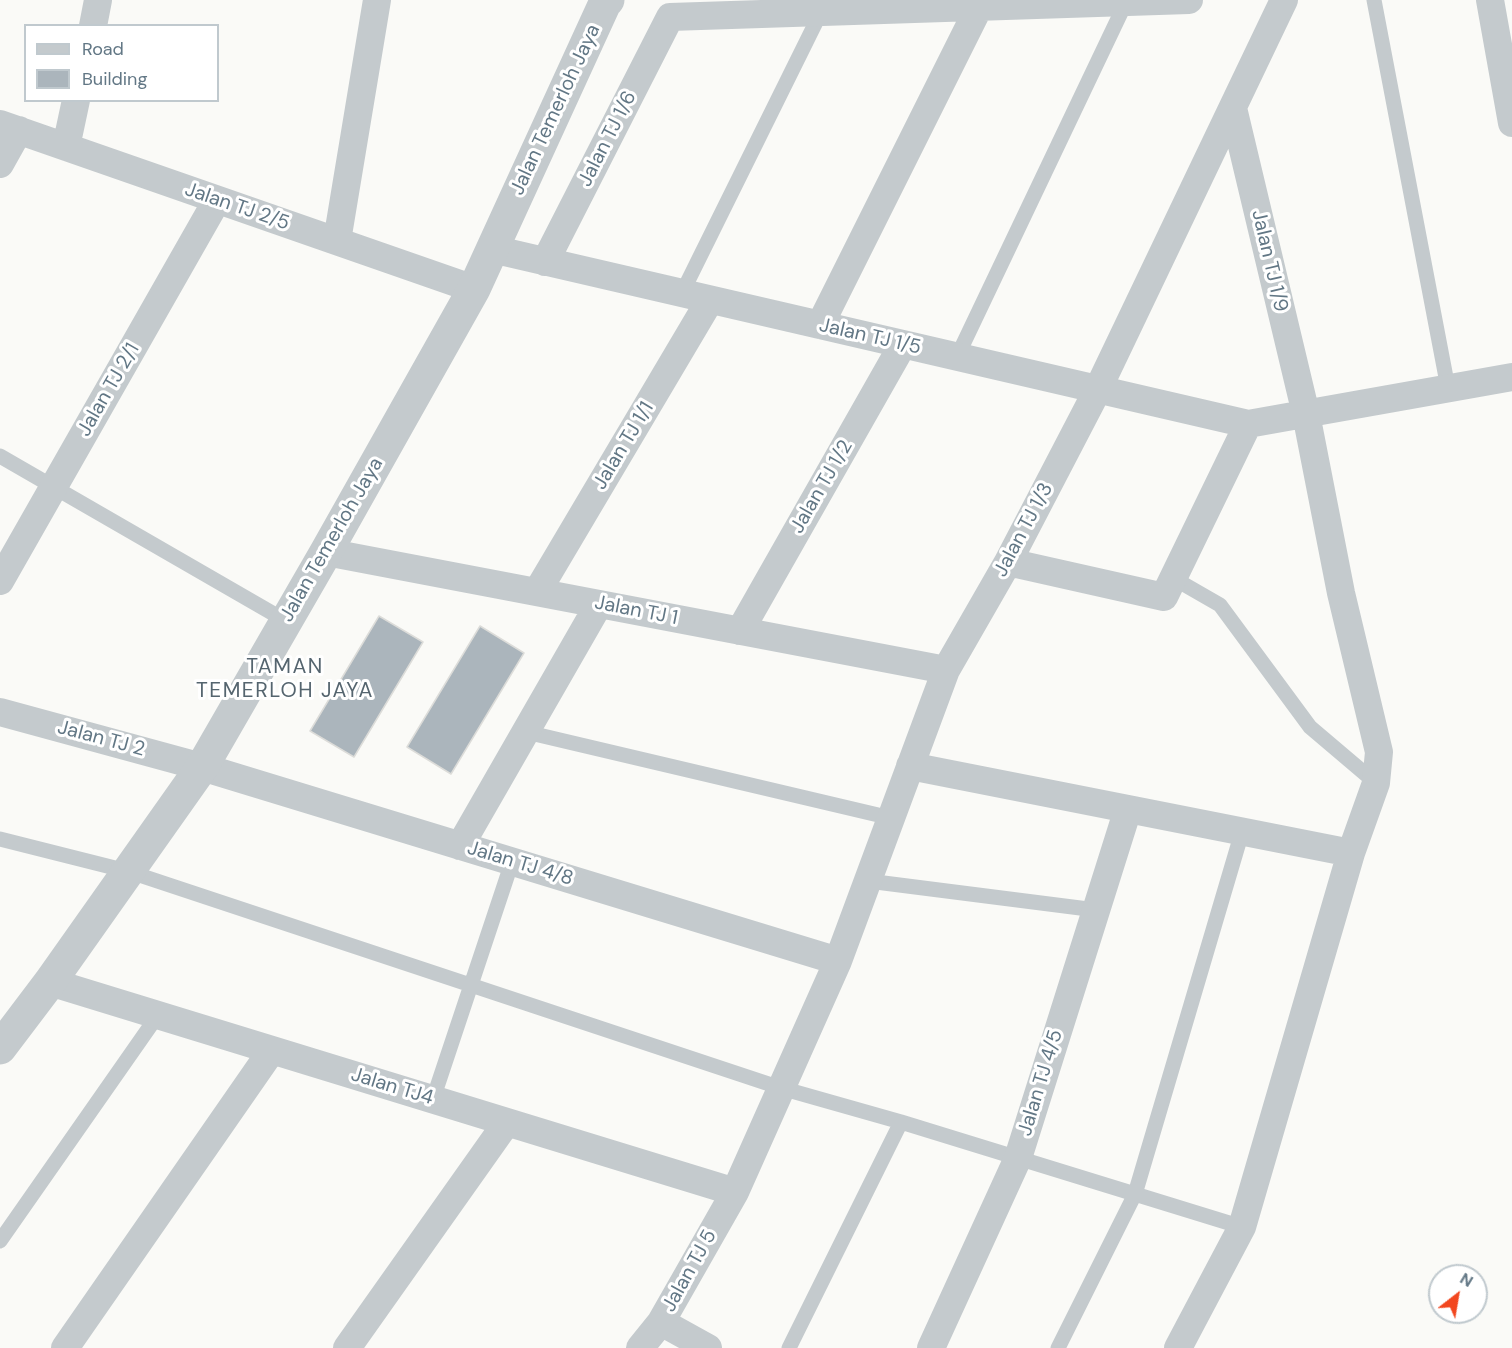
<!DOCTYPE html>
<style>
body{margin:0}
#map{position:relative;width:1512px;height:1348px;overflow:hidden;background:#fafaf7;font-family:"DM Sans",sans-serif}
canvas{display:block}
.legend{position:absolute;left:24px;top:24px;width:195px;height:78px;box-sizing:border-box;background:#fff;border:2px solid #c0c9ce;margin:0;padding:8px 10px;list-style:none;font-size:18px;color:#627785}
.legend li{display:flex;align-items:center;gap:12px;height:30px}
.legend b{width:30px;border:2px solid #c0c9ce}
.north{position:absolute;left:1428px;top:1264px;width:60px;height:60px;box-sizing:border-box;background:#fff;border:2px solid #c0c9ce;border-radius:50%;rotate:31deg;font-size:16px;font-weight:700;line-height:24px;text-align:center;color:#627785}
.north::after{content:'';display:block;margin:auto;width:21px;height:27px;background:#f2471f;clip-path:polygon(50% 0,100% 100%,50% 72%,0 100%)}
</style>
<div id="map">
<canvas width="1512" height="1348"></canvas>
<ul class="legend">
<li><b style="height:8px;background:#c4cacd"></b>Road</li>
<li><b style="height:16px;background:#abb5bc"></b>Building</li>
</ul>
<div class="north">N</div>
</div>
<script>
const ctx = document.querySelector('canvas').getContext('2d');
ctx.lineJoin = 'round';
function paint(path, color) {
  ctx.fillStyle = color;
  ctx.fill(path, 'evenodd');
}
function shape(rows) {
  const path = new Path2D();
  for (const r of rows) {
    path.moveTo(r[0], r[1]);
    for (let i = 2; i < r.length; i += 2) path.lineTo(r[i], r[i + 1]);
  }
  return path;
}
function stroke(path, color, width, dash) {
  ctx.strokeStyle = color;
  ctx.lineWidth = width;
  ctx.lineCap = dash ? 'butt' : 'round';
  ctx.setLineDash(dash || []);
  ctx.stroke(path);
}
function write(font, color, halo, rows, align = 'center') {
  ctx.font = font + ' "DM Sans",sans-serif';
  ctx.lineWidth = 6;
  ctx.setLineDash([]);
  ctx.textBaseline = 'middle';
  ctx.strokeStyle = halo;
  ctx.fillStyle = color;
  for (const [text, x, y, turn = 0] of rows) {
    ctx.save();
    ctx.translate(x, y);
    ctx.rotate((+turn || 0) * Math.PI / 180);
    ctx.textAlign = isNaN(turn) ? turn : align;
    if (halo) ctx.strokeText(text, 0, 0);
    ctx.fillText(text, 0, 0);
    ctx.restore();
  }
}
const building = shape([
 [379,616,423,642,354,757,310,731,379,616],
 [480,626,524,653,451,774,407,747,480,626]
]);
const service = shape([
 [1374,0,1448,388],
 [682,293,821,12],
 [957,357,1126,2],
 [0,456,286,621],
 [1173,578,1220,605,1310,727,1376,783],
 [526,732,891,818],
 [0,839,127,871,781,1088,901,1122,1242,1227],
 [868,881,1096,910],
 [433,1099,512,862],
 [0,1241,158,1015],
 [789,1348,901,1122],
 [1058,1348,1135,1194,1242,832]
]);
const minor = shape([
 [1490,0,1512,123],
 [93,26,98,0],
 [0,124,474,289],
 [66,147,76,100],
 [0,164,19,130],
 [337,241,377,0],
 [492,249,1248,424,1512,377],
 [545,262,670,17,1189,0],
 [820,325,979,7],
 [326,552,946,670],
 [1008,562,1164,597,1248,424],
 [0,581,217,200],
 [537,592,710,300],
 [740,631,903,344],
 [0,712,202,767,838,961],
 [910,766,1351,853],
 [460,846,599,604],
 [50,982,735,1192],
 [661,1322,708,1348],
 [65,1348,272,1050],
 [347,1348,507,1122],
 [640,1348,661,1322,735,1192,838,961,946,670,1008,562,1098,389,1284,0],
 [931,1348,1018,1158,1128,809],
 [1178,1348,1242,1227,1351,853,1376,783,1379,752,1341,593,1306,414,1233,108]
]);
const tertiary = shape([
 [0,1048,50,982,202,767,326,552,474,289,605,3,608,0]
]);
const streetNames = [
 ["Jalan Temerloh Jaya",556,110,-65],
 ["Jalan TJ 1/6",608,139,-63],
 ["Jalan TJ 2/5",237,207,19],
 ["Jalan TJ 1/9",1269,261,77],
 ["Jalan TJ 1/5",870,337,13],
 ["Jalan TJ 2/1",109,390,-60],
 ["Jalan TJ 1/1",624,446,-59],
 ["Jalan TJ 1/2",822,487,-60],
 ["Jalan TJ 1/3",1024,530,-62],
 ["Jalan Temerloh Jaya",332,540,-60],
 ["Jalan TJ 1",636,611,11],
 ["Jalan TJ 2",101,739,15],
 ["Jalan TJ 4/8",520,864,17],
 ["Jalan TJ 4/5",1041,1083,-73],
 ["Jalan TJ4",392,1087,17],
 ["Jalan TJ 5",690,1271,-61]
];
const neighbourhoodNames = [
 ["TAMAN",285,667],
 ["TEMERLOH JAYA",285,691]
];
paint(building, '#abb5bc');
stroke(building, '#dcdcd9', 1.5);
stroke(service, '#c4cacd', 15);
stroke(minor, '#c4cacd', 28);
stroke(tertiary, '#c4cacd', 33);
write('20px', '#627785', '#fff', streetNames);
ctx.letterSpacing = '1.5px';
write('21px', '#55656f', '#fff', neighbourhoodNames);
ctx.letterSpacing = '0px';
</script>
